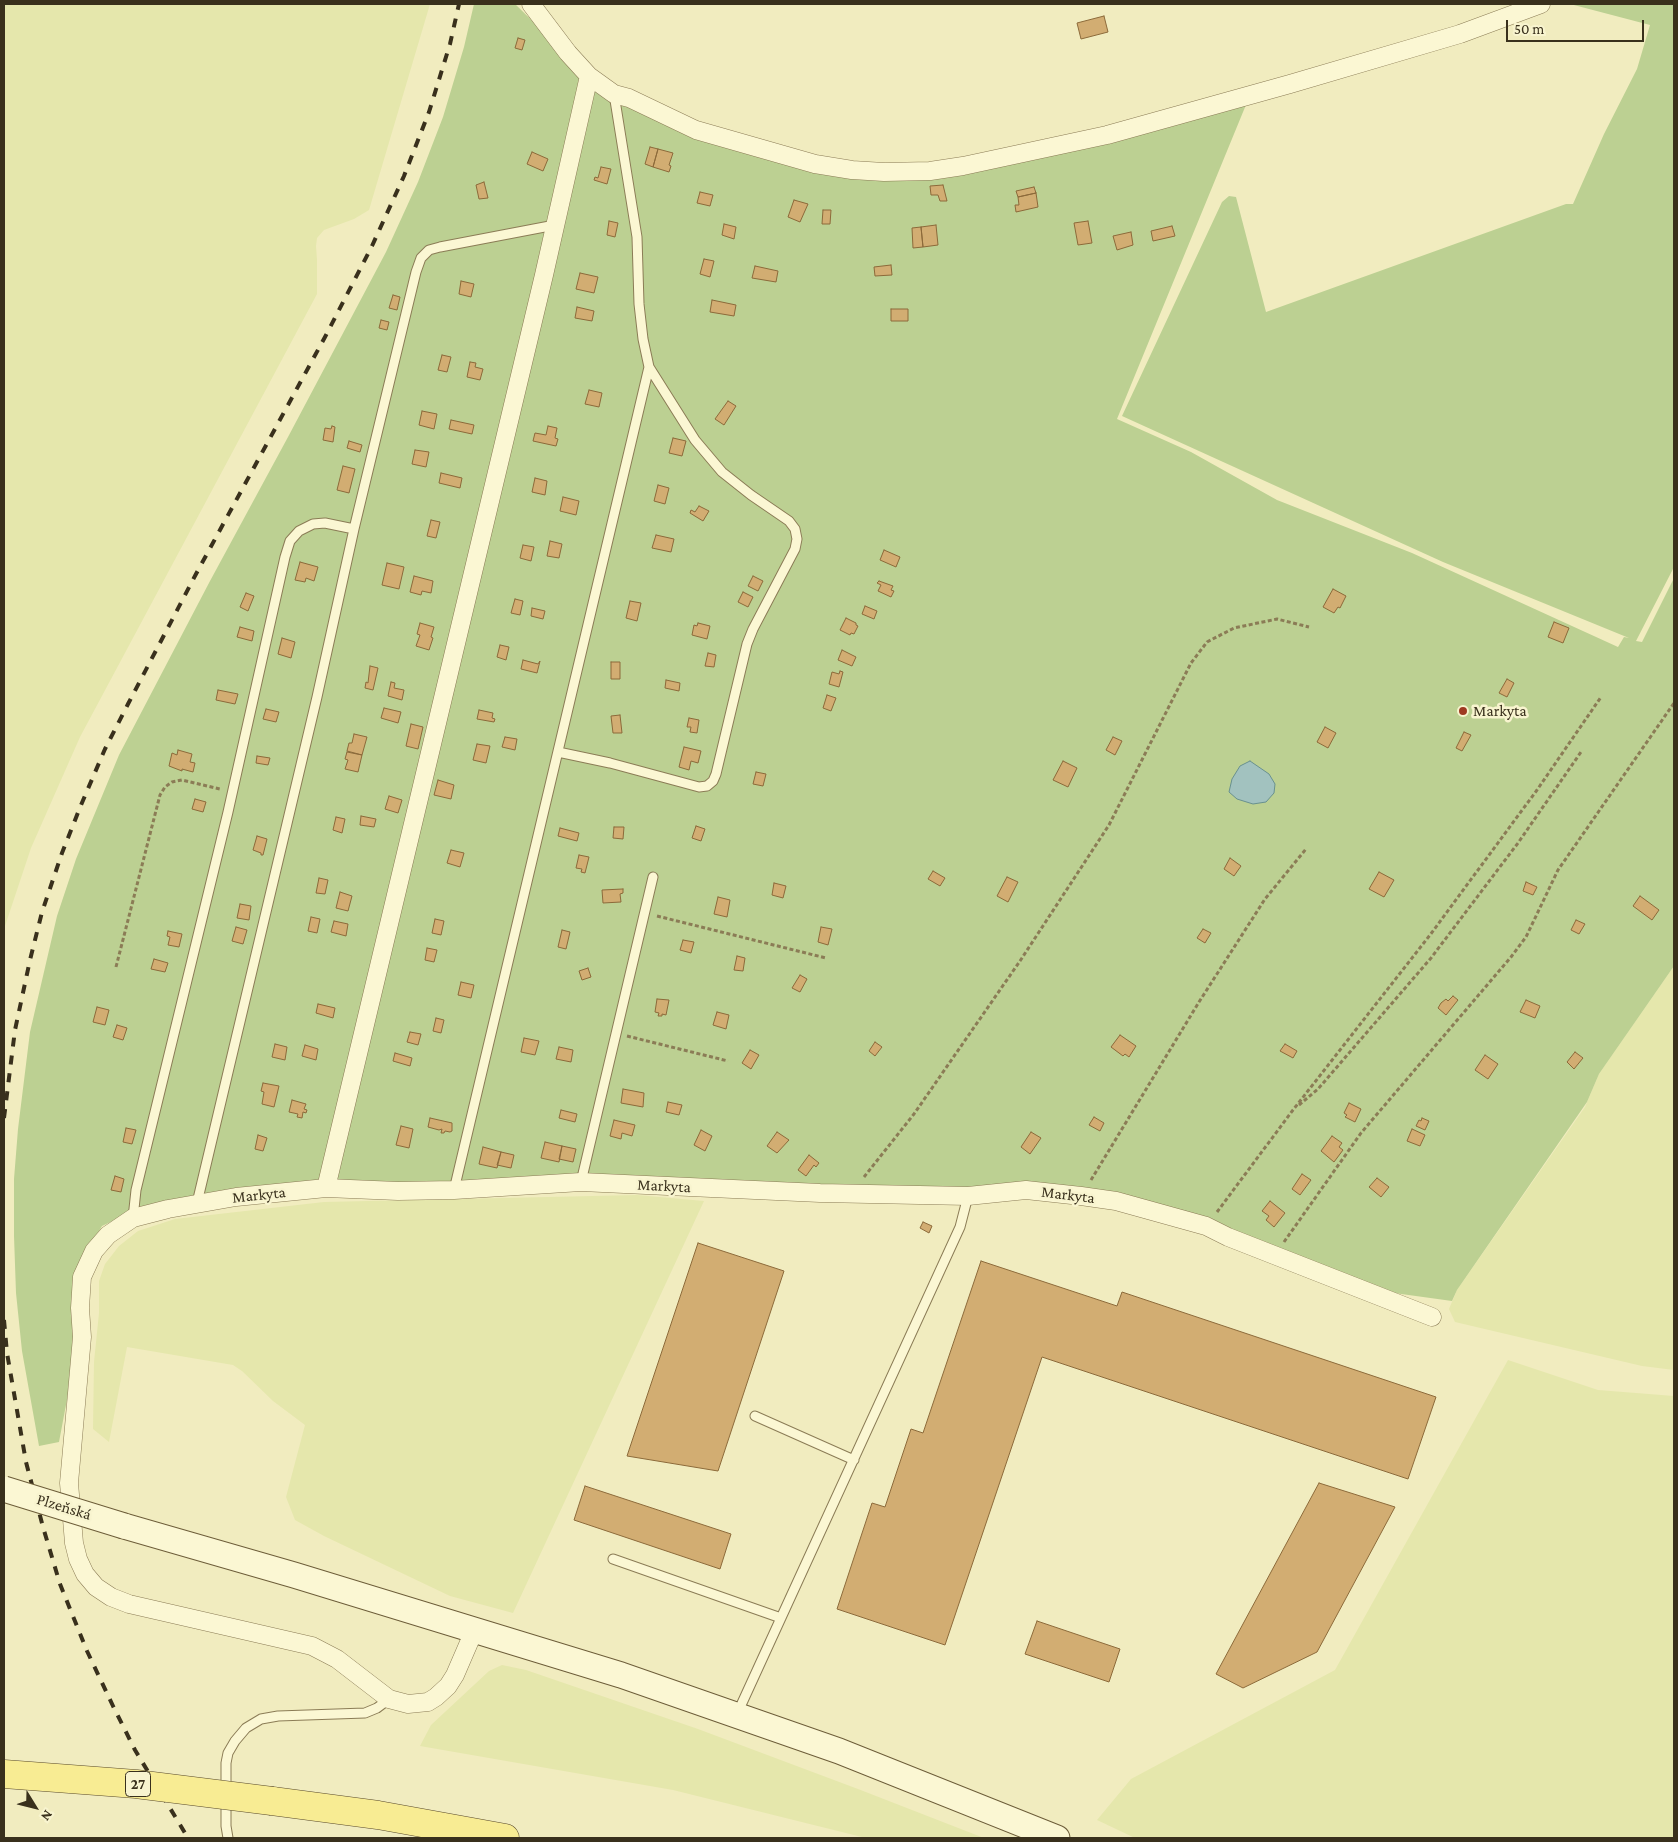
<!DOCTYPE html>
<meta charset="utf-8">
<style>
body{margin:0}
#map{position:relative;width:1678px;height:1842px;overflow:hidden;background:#f1ecbf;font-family:"Crimson Pro",serif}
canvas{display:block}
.frame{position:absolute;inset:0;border:5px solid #39301c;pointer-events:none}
.north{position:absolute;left:10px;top:1782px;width:50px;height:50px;-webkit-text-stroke:4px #f8f4cf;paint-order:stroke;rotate:126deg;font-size:14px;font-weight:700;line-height:20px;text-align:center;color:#39301c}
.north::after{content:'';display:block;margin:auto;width:18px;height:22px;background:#39301c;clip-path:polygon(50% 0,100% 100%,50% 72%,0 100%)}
.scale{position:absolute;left:1506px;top:20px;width:138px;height:22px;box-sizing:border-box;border:2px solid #39301c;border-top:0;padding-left:6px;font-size:15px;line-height:18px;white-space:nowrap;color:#39301c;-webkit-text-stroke:4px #f8f4cf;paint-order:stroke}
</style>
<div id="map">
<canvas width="1678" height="1842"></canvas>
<div class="frame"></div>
<div class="north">N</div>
<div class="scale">50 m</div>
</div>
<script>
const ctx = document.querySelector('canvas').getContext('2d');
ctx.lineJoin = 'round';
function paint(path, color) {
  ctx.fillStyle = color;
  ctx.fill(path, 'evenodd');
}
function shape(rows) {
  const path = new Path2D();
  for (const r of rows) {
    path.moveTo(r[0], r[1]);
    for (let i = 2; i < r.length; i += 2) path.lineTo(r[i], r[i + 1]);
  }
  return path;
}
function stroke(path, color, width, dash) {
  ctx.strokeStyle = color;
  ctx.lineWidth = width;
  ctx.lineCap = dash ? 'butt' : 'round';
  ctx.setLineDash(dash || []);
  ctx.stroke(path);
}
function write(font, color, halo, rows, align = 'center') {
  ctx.font = font + ' "Crimson Pro",serif';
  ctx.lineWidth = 5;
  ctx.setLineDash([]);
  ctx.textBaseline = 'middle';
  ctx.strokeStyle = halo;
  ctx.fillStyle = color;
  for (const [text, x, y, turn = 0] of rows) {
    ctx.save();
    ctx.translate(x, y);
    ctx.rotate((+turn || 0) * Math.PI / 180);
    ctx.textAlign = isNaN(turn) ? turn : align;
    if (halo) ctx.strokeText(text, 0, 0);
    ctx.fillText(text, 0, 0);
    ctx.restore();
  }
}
const farmland = shape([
 [4,4,430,4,369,210,354,219,324,230,317,238,316,246,317,260,317,294,80,737,31,848,4,929],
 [1674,966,1674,1370,1642,1366,1455,1322,1449,1309,1457,1290,1585,1107,1599,1074],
 [637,1195,704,1201,513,1613,450,1596,324,1536,295,1520,286,1497,305,1425,273,1401,242,1371,233,1365,127,1347,109,1442,93,1429,94,1362,99,1313,99,1281,105,1264,119,1246,138,1231,175,1219,324,1202],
 [1508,1360,1598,1390,1674,1396,1674,1838,1135,1838,1097,1820,1131,1779,1335,1670],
 [502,1665,526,1670,698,1729,858,1789,984,1838,866,1838,673,1790,420,1746,431,1725,489,1671]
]);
const green = shape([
 [474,4,515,4,589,76,614,94,815,164,930,171,1250,95,1117,419,1191,452,1277,500,1412,553,1618,647,1624,637,1629,638,1443,562,1122,416,1222,202,1229,196,1236,197,1266,312,1566,204,1573,204,1604,134,1637,69,1650,25,1570,4,1674,4,1674,567,1636,641,1642,642,1674,578,1674,966,1599,1074,1587,1102,1457,1290,1452,1301,1358,1288,1116,1201,581,1182,398,1191,142,1207,102,1226,83,1258,74,1304,72,1373,59,1442,39,1446,22,1351,16,1293,14,1236,14,1179,18,1129,30,1032,57,916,76,859,119,755,210,581,288,437,386,252,418,182,443,117,464,47]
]);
const water = shape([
 [1250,761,1269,774,1275,784,1274,793,1266,802,1253,804,1237,799,1229,792,1232,779,1240,766,1250,761]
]);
const building = shape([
 [1104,16,1108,32,1081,39,1077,23,1104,16],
 [518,38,525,40,522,50,515,48,518,38],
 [650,147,658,149,653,167,645,164,650,147],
 [658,149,673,153,669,165,671,166,669,172,653,167,658,149],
 [532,152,548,159,543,171,527,164,532,152],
 [601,167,611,169,607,184,594,180,595,177,598,178,601,167],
 [484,182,488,198,479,199,476,185,484,182],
 [943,185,947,201,940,201,938,195,931,195,930,186,943,185],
 [1034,187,1036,193,1018,197,1016,191,1034,187],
 [700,192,713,195,710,206,697,203,700,192],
 [1036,193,1038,207,1016,212,1015,205,1019,205,1018,197,1036,193],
 [794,200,808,204,800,222,788,217,794,200],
 [823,210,831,210,830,224,822,224,823,210],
 [609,221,618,223,615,237,607,235,609,221],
 [1088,221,1092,243,1078,245,1074,223,1088,221],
 [724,224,736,227,734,239,722,235,724,224],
 [936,225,938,245,923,247,921,227,936,225],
 [1172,226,1175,236,1153,241,1151,231,1172,226],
 [921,227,923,247,913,248,912,228,921,227],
 [1131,232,1133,245,1117,250,1113,236,1131,232],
 [704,259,714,261,710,277,700,274,704,259],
 [891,265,892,275,875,276,874,267,891,265],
 [755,266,778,271,776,282,752,278,755,266],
 [580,273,598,277,594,293,576,289,580,273],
 [461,281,474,284,471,297,459,294,461,281],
 [393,295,400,297,397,310,389,308,393,295],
 [712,300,736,305,734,316,710,312,712,300],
 [577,307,594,311,592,321,575,318,577,307],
 [891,309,908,309,908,321,891,321,891,309],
 [381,320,389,322,387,330,379,328,381,320],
 [442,355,451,357,447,372,438,370,442,355],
 [470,362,476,363,475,367,483,369,480,380,467,377,470,362],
 [589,390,602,393,599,407,585,404,589,390],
 [728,401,736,406,724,425,715,419,728,401],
 [422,411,437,414,434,429,419,425,422,411],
 [451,420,474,425,472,434,449,429,451,420],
 [332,426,335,427,333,442,323,440,325,428,331,429,332,426],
 [548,426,557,428,555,438,558,439,556,446,533,441,535,433,546,435,548,426],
 [673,438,686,441,682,456,669,453,673,438],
 [349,441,362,445,360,452,347,448,349,441],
 [415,450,429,452,426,467,412,464,415,450],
 [343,466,355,469,349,493,337,490,343,466],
 [441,473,462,478,460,488,439,483,441,473],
 [535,478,547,481,545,495,532,492,535,478],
 [658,485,669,488,665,504,654,501,658,485],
 [563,497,579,501,576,515,560,511,563,497],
 [699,506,709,511,703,521,690,513,691,510,695,512,699,506],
 [431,520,440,522,436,538,427,536,431,520],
 [656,535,674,539,671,552,652,548,656,535],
 [550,541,562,544,559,558,547,556,550,541],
 [523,545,534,547,531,561,520,558,523,545],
 [884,550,900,557,896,567,880,560,884,550],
 [300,562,318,567,314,581,306,578,305,582,295,580,300,562],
 [387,563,404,567,399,589,382,585,387,563],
 [414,576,433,581,431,593,422,591,421,595,410,592,414,576],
 [753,576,763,581,758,591,748,586,753,576],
 [879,581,893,586,891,590,894,591,891,597,878,591,881,585,877,583,879,581],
 [1333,589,1346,596,1340,608,1338,607,1334,613,1323,607,1333,589],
 [743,592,753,597,748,607,738,602,743,592],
 [246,593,254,596,248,611,240,607,246,593],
 [515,599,523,601,520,615,511,613,515,599],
 [630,601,641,603,637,621,626,618,630,601],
 [865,606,877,611,874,619,862,614,865,606],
 [532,608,545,611,543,619,531,616,532,608],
 [846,618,856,623,856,625,858,626,854,634,851,633,850,635,840,630,846,618],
 [1554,622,1569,628,1563,643,1548,637,1554,622],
 [420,623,434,627,431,637,433,638,429,650,416,646,420,635,417,634,420,623],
 [698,623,710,626,707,639,692,635,694,625,697,626,698,623],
 [240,627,254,631,252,641,237,637,240,627],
 [282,638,295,642,291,658,278,654,282,638],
 [500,645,509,647,506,660,497,657,500,645],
 [842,650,856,657,852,666,838,660,842,650],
 [708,653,716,655,714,667,705,666,708,653],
 [523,660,538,664,540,661,537,673,521,669,523,660],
 [611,662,620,662,620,679,611,679,611,662],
 [370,666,378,668,373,690,365,688,366,682,368,683,370,666],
 [840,671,843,672,839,687,829,684,832,672,839,674,840,671],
 [1507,679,1514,683,1507,697,1499,693,1507,679],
 [666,680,680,683,679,691,665,688,666,680],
 [391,682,395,683,394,688,404,690,402,700,388,696,391,682],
 [218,690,238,694,235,704,216,700,218,690],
 [827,695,836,698,831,711,823,708,827,695],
 [384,708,401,712,398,723,381,718,384,708],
 [266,709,279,712,276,722,263,719,266,709],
 [479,710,493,713,492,718,495,719,494,722,477,719,479,710],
 [620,715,622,733,613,733,611,716,620,715],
 [689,718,699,720,697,733,690,732,691,727,687,727,689,718],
 [411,724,423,727,418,749,406,746,411,724],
 [1325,727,1336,733,1328,748,1317,742,1325,727],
 [1464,732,1471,735,1462,751,1456,748,1464,732],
 [354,734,367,737,362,755,347,751,349,743,352,743,354,734],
 [505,737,517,739,515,750,502,747,505,737],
 [1113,737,1122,741,1115,755,1106,750,1113,737],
 [477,744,490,746,486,763,473,760,477,744],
 [684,747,701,751,698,763,691,761,689,770,679,767,684,747],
 [178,750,192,754,190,762,195,763,193,772,182,769,182,771,169,766,172,753,177,755,178,750],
 [347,752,362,755,358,772,345,769,348,760,345,759,347,752],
 [257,756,270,758,268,765,256,763,257,756],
 [1063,761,1077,768,1068,787,1053,780,1063,761],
 [756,772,766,774,763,786,753,784,756,772],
 [438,780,454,785,451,799,434,795,438,780],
 [389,796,402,800,398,813,385,809,389,796],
 [195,799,206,802,203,812,192,809,195,799],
 [361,816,376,819,374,827,360,825,361,816],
 [336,817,345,819,342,833,333,830,336,817],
 [696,826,705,829,701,841,692,838,696,826],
 [614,827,624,827,623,839,613,838,614,827],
 [560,828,579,833,577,841,558,836,560,828],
 [257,836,267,839,263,855,261,855,261,853,253,850,257,836],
 [451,850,464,853,460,867,447,863,451,850],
 [579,855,589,857,585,873,581,872,582,869,576,868,579,855],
 [1230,858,1241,866,1234,876,1224,869,1230,858],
 [933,871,945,878,940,886,928,879,933,871],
 [1379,872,1394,880,1384,897,1369,889,1379,872],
 [1007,877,1018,882,1008,902,997,896,1007,877],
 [319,878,328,880,325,894,316,893,319,878],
 [1526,882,1537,887,1533,895,1523,891,1526,882],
 [774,883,786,886,783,898,772,895,774,883],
 [623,889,623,893,620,894,621,902,603,903,602,890,623,889],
 [340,892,352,896,348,911,336,908,340,892],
 [1640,896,1659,910,1652,920,1633,906,1640,896],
 [718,897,730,900,727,917,714,914,718,897],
 [240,904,251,906,249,920,237,918,240,904],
 [311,917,320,919,317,933,308,931,311,917],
 [435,919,444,921,441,935,432,933,435,919],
 [1576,920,1585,924,1579,934,1571,930,1576,920],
 [334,921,348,924,346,936,331,932,334,921],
 [236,927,247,930,243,944,232,941,236,927],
 [821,927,832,929,828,945,818,942,821,927],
 [1203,929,1211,933,1205,943,1197,938,1203,929],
 [562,930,570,932,566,949,558,947,562,930],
 [168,931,182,934,179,947,168,945,170,937,167,936,168,931],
 [683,940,694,942,691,953,680,950,683,940],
 [427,948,437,950,434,962,425,960,427,948],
 [737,956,745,958,743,971,734,970,737,956],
 [154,959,168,963,165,972,151,969,154,959],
 [588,968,591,977,582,980,579,971,588,968],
 [800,975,807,979,800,992,792,988,800,975],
 [461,982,474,985,471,998,458,995,461,982],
 [1453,996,1458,1000,1446,1015,1438,1008,1441,1003,1446,999,1448,1001,1453,996],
 [657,999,669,1000,666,1015,662,1014,662,1016,658,1016,659,1013,655,1012,657,999],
 [1526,1000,1540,1006,1535,1018,1520,1012,1526,1000],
 [318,1004,335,1008,333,1018,316,1013,318,1004],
 [97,1007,109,1010,105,1025,93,1022,97,1007],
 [717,1012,729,1015,726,1029,713,1025,717,1012],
 [436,1018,444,1020,441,1033,433,1031,436,1018],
 [117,1025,127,1028,123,1040,113,1037,117,1025],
 [410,1032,421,1034,418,1045,407,1042,410,1032],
 [1120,1035,1136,1046,1129,1057,1125,1054,1123,1056,1111,1047,1120,1035],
 [524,1038,539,1041,535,1055,521,1052,524,1038],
 [875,1042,882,1047,875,1056,869,1051,875,1042],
 [275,1044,287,1047,285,1060,272,1057,275,1044],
 [1285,1044,1297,1051,1293,1058,1280,1051,1285,1044],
 [305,1045,318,1049,316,1060,302,1056,305,1045],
 [559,1047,573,1050,571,1062,556,1059,559,1047],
 [750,1050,759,1055,751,1069,742,1063,750,1050],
 [1575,1052,1583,1058,1574,1069,1567,1062,1575,1052],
 [395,1053,412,1058,410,1066,393,1061,395,1053],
 [1485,1055,1498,1064,1488,1079,1475,1070,1485,1055],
 [263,1083,279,1086,274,1107,262,1104,264,1092,261,1091,263,1083],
 [623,1089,644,1093,643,1107,621,1103,623,1089],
 [292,1100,306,1104,304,1109,307,1110,306,1113,303,1112,302,1118,297,1117,298,1114,289,1112,292,1100],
 [668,1102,682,1105,679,1115,666,1112,668,1102],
 [1349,1103,1361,1109,1355,1122,1345,1117,1347,1115,1344,1113,1349,1103],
 [561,1110,577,1114,575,1122,559,1118,561,1110],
 [1094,1117,1104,1123,1100,1131,1089,1125,1094,1117],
 [430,1118,452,1123,452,1131,450,1132,445,1131,444,1133,441,1133,442,1129,439,1130,428,1127,430,1118],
 [1422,1118,1429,1121,1425,1130,1416,1126,1419,1120,1421,1121,1422,1118],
 [614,1120,635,1125,632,1136,622,1133,621,1139,610,1136,614,1120],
 [401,1126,413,1129,409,1148,396,1145,401,1126],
 [126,1128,136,1130,132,1144,123,1142,126,1128],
 [1412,1129,1425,1135,1420,1146,1407,1141,1412,1129],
 [701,1130,712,1136,705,1151,694,1145,701,1130],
 [777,1132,789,1140,777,1153,767,1146,777,1132],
 [1031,1132,1041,1138,1030,1154,1021,1147,1031,1132],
 [258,1135,267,1138,263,1151,255,1149,258,1135],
 [1332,1136,1342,1143,1339,1147,1343,1150,1334,1162,1321,1151,1332,1136],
 [545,1142,562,1146,559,1162,541,1158,545,1142],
 [562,1146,576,1149,573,1162,559,1159,562,1146],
 [483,1147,501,1152,497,1168,479,1164,483,1147],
 [501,1152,514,1155,511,1168,497,1165,501,1152],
 [809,1155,819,1163,816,1167,814,1165,806,1176,798,1170,809,1155],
 [1302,1174,1311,1180,1300,1195,1292,1189,1302,1174],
 [115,1176,124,1179,121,1192,111,1190,115,1176],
 [1377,1178,1389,1187,1381,1197,1369,1187,1377,1178],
 [1270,1201,1285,1213,1274,1227,1266,1220,1269,1216,1262,1211,1270,1201],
 [923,1222,932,1226,929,1233,920,1228,923,1222],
 [698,1243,784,1271,718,1471,627,1456,698,1243],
 [981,1261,1117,1306,1122,1292,1436,1397,1408,1479,1042,1357,945,1645,837,1609,872,1503,885,1507,911,1429,923,1433,981,1261],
 [1319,1483,1395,1507,1317,1652,1243,1688,1216,1674,1319,1483],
 [585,1486,731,1534,720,1569,574,1520,585,1486],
 [1037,1621,1120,1649,1109,1682,1025,1654,1037,1621]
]);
const path = shape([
 [657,916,826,958],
 [116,967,160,795,165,787,172,782,182,780,220,789],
 [627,1036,728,1061],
 [1299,1105,1318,1089,1431,958,1518,843,1581,752],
 [864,1177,914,1114,1020,961,1109,825,1191,663,1207,642,1234,628,1277,619,1309,627],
 [1091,1180,1199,1002,1265,899,1306,849],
 [1217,1212,1293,1110,1430,935,1537,790,1601,697],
 [1284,1242,1361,1133,1511,957,1526,937,1558,870,1674,703]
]);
const lane = shape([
 [558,752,610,763,699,787,707,786,713,781,716,774,747,644,753,629,795,549,797,539,795,529,789,521,751,495,722,472,695,440,649,367],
 [581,1182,653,877],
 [454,1190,649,367,643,339,639,304,637,237,614,94],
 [197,1203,317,697,354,529,416,272,421,258,429,250,440,247,555,225],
 [133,1218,136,1190,228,812,285,557,290,541,299,531,313,524,325,523,354,529],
 [755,1416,854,1460],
 [613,1559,781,1618],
 [737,1714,960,1227,968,1196],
 [228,1838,226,1826,226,1763,228,1753,235,1741,246,1728,261,1719,278,1716,365,1713,377,1708,389,1699]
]);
const street = shape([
 [531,4,568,53,589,76,614,94,629,98,696,130,815,164,852,170,884,172,930,171,963,166,1107,135,1290,84,1460,34,1541,4],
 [326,1188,544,275,589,76],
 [474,1631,455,1675,448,1686,436,1697,428,1702,408,1704,389,1699,337,1659,312,1646,129,1604,111,1597,96,1587,85,1574,78,1559,74,1543,69,1483,82,1337,80,1308,82,1277,94,1251,108,1235,133,1218,168,1209,236,1197,326,1188,398,1191,454,1190,581,1182,820,1193,968,1196,1026,1190,1081,1196,1116,1201,1206,1226,1228,1237,1432,1317]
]);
const secondary = shape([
 [124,1526,294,1575,621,1675,839,1751,1057,1838]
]);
const primary = shape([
 [272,1801,378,1815,505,1838]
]);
const rail = shape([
 [4,1118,15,1030,30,960,42,912,62,853,81,805,105,749,128,704,196,574,325,337,372,246,404,176,429,112,450,44,459,4],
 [4,1320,7,1353,26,1462,43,1527,60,1584,87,1651,113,1706,135,1750,188,1838]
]);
const secondaryBridge = shape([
 [4,1489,124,1526]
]);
const primaryBridge = shape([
 [4,1774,136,1784,272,1801]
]);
const markers = [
 [1463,711,5,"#9e3921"]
];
const shields = [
 [138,1784,25]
];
const shieldNames = [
 ["27",138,1784]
];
const poiNames = [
 ["Markyta",1473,711]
];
const streetNames = [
 ["Markyta",664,1186,3],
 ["Markyta",259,1195,-6],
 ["Markyta",1068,1195,7],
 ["Plzeňská",64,1507,17]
];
paint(farmland, '#e5e7ac');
paint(green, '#bcd092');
paint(water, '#a2c2bf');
stroke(water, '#69918f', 1);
paint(building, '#d2ad72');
stroke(building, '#8c6a3a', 1);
stroke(lane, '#8b7c56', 11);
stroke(street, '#8b7c56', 19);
stroke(secondary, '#6d5d39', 27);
stroke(primary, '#58492b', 29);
stroke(path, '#8b7c56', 3, [4, 2.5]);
stroke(lane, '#fbf7d3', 9);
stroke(street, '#fbf7d3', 18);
stroke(secondary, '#fbf7d3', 25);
stroke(primary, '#f8ec93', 28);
stroke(rail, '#39301c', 4, [9, 9]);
stroke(secondaryBridge, '#6d5d39', 27, []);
stroke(primaryBridge, '#58492b', 29, []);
stroke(secondaryBridge, '#fbf7d3', 25);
stroke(primaryBridge, '#f8ec93', 28);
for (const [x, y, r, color] of markers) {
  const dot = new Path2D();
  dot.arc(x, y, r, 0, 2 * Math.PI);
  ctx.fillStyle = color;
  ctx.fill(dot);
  stroke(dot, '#f8f4cf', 2);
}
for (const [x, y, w] of shields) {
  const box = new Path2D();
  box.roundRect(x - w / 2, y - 12.5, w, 25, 4);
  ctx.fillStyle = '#f8f4cf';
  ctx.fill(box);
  stroke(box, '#39301c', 1);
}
write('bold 15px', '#39301c', null, shieldNames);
write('16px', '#39301c', '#f8f4cf', poiNames, 'left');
write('16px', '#39301c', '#f8f4cf', streetNames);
</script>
